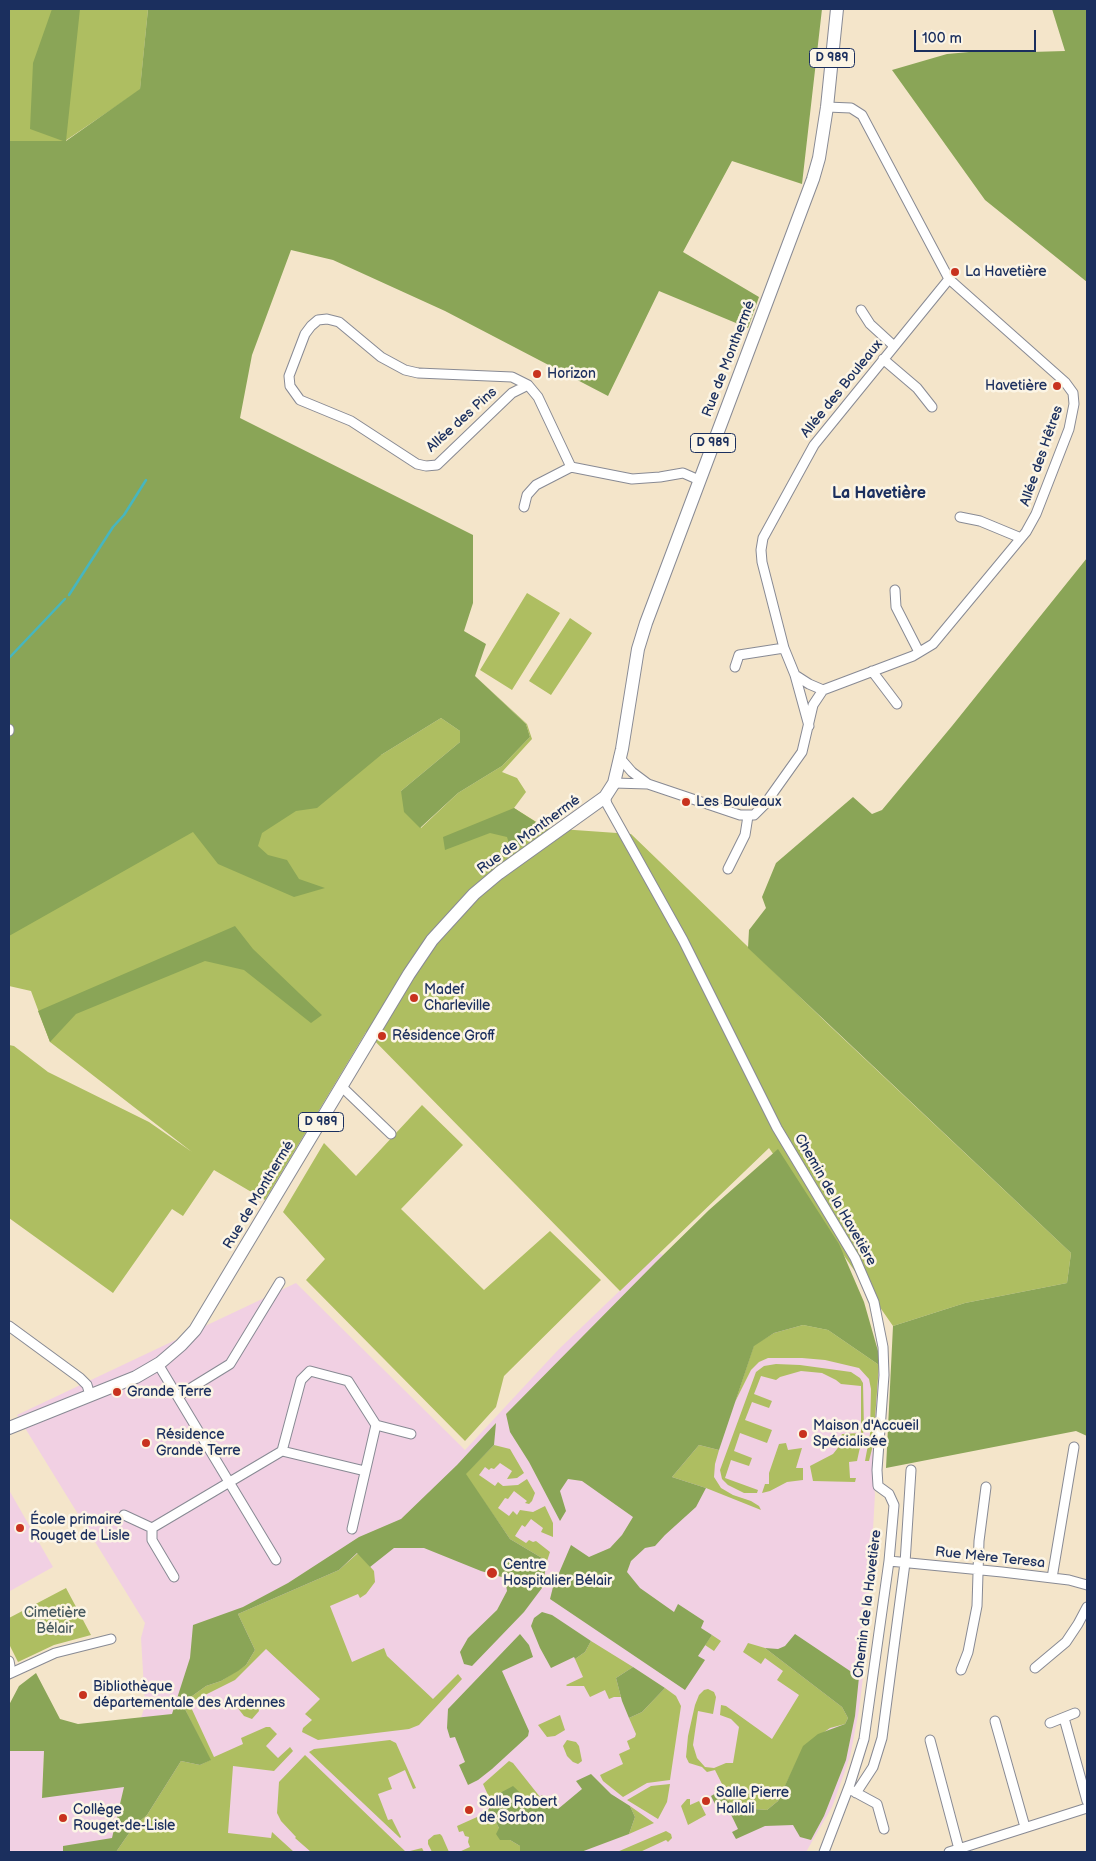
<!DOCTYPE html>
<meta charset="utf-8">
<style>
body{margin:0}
#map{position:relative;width:1096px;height:1861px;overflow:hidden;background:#f4e5ca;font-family:"Balsamiq Sans",sans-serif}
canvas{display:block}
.frame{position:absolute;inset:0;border:10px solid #1b2f5e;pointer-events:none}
.scale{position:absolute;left:914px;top:30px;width:122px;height:22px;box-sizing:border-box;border:2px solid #1b2f5e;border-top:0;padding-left:6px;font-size:15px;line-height:18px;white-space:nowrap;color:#1b2f5e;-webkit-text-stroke:4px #fcf5e5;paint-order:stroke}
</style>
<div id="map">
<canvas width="1096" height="1861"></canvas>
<div class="frame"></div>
<div class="scale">100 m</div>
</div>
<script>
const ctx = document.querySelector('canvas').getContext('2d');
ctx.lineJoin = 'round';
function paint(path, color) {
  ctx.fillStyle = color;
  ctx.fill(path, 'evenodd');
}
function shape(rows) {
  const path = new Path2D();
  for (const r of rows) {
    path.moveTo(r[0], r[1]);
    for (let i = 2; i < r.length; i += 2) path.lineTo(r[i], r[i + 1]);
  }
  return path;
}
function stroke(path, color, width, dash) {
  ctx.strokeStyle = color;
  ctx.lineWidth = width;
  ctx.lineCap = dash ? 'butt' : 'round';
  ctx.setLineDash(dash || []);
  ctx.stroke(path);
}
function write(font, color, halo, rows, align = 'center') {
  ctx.font = font + ' "Balsamiq Sans",sans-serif';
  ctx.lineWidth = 5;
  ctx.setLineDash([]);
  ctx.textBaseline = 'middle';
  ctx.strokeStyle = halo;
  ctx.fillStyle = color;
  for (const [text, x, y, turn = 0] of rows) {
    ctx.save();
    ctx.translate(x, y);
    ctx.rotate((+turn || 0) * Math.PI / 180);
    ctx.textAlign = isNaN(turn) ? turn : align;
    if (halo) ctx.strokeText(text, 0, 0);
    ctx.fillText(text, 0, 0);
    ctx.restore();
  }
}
const built = shape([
 [659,1253,884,1375,873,1478,875,1494,866,1653,859,1710,850,1757,832,1807,806,1852,100,1852,63,1846,63,1852,9,1852,9,1751,44,1751,42,1797,120,1787,145,1705,141,1638,145,1623,17,1415,296,1283,465,1450,559,1349],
 [9,1490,53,1567,10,1591,9,1588]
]);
const green = shape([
 [9,9,148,9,140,90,65,141,9,141],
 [9,238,161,253,381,755,441,718,460,731,460,742,401,791,421,828,458,793,502,766,530,737,526,724,475,676,527,724,532,739,502,772,517,778,526,792,514,808,546,828,631,834,830,1026,1071,1253,1067,1283,965,1303,893,1326,769,1148,620,1291,366,1032,265,1200,214,1170,183,1216,172,1209,113,1293,9,1218,9,1045,14,1046,48,1072,149,1122,192,1152,50,1042,31,991,9,986],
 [527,593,560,613,512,690,480,670],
 [570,618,592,633,551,695,529,681],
 [422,1105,463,1145,401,1209,484,1290,550,1231,601,1280,504,1376,496,1407,465,1441,306,1280,325,1259,283,1212,324,1143,356,1176],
 [803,1325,828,1330,879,1365,873,1445,869,1461,865,1461,870,1434,871,1389,869,1379,859,1368,825,1360,802,1358,768,1358,759,1362,751,1370,735,1402,754,1345,774,1333],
 [776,1364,800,1365,851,1372,860,1378,863,1383,864,1429,857,1461,849,1462,850,1478,856,1478,855,1482,813,1481,810,1466,833,1454,841,1444,838,1442,842,1434,861,1433,861,1386,841,1384,836,1380,822,1373,801,1371,780,1377,776,1380,761,1376,754,1394,772,1401,769,1408,752,1402,745,1420,772,1430,767,1443,740,1433,734,1451,752,1458,749,1466,731,1460,725,1478,758,1490,757,1493,744,1493,728,1485,722,1479,720,1470,756,1372,764,1366],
 [786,1443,788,1450,802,1448,796,1468,803,1468,803,1480,787,1482,770,1491,762,1493,765,1484,769,1484,769,1473,779,1444],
 [494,1445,510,1449,524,1473,517,1478,507,1479,512,1471,500,1463,494,1469,491,1468,489,1470,485,1467,479,1475,495,1486,498,1482,503,1486,518,1485,527,1479,535,1493,532,1501,529,1504,525,1503,527,1501,514,1491,508,1499,505,1498,498,1508,509,1516,513,1511,517,1515,520,1510,533,1512,545,1506,553,1523,553,1537,541,1532,543,1528,531,1519,525,1527,522,1525,515,1536,526,1543,529,1540,533,1542,536,1541,550,1552,547,1561,510,1539,465,1474],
 [699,1445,719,1450,715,1464,714,1477,721,1488,733,1495,751,1501,759,1506,761,1510,706,1488,672,1477],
 [358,1553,374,1571,375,1582,366,1594,360,1598,358,1594,330,1606,352,1662,384,1648,387,1656,433,1699,458,1674,462,1679,419,1725,409,1729,318,1740,302,1732,303,1728,312,1720,305,1714,320,1699,266,1649,235,1680,189,1703,214,1757,243,1744,241,1738,266,1727,270,1727,277,1734,266,1746,278,1758,290,1747,293,1751,274,1771,233,1766,228,1833,271,1838,272,1832,294,1852,116,1852,134,1826,147,1815,181,1761,200,1765,210,1760,185,1709,188,1699,206,1686,221,1681,246,1665,255,1650,238,1614,339,1570],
 [66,1588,91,1635,54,1645,18,1662,9,1644,9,1618],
 [712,1635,721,1641,714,1651,705,1645],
 [591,1641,633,1667,616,1678,621,1697,614,1697,609,1699,605,1690,590,1697,584,1686,567,1686,566,1685,583,1677,575,1659,585,1652],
 [748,1643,765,1648,842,1707,848,1718,845,1724,830,1728,804,1746,778,1801,767,1810,741,1808,725,1799,718,1792,716,1793,714,1788,722,1784,715,1770,707,1772,702,1767,689,1763,686,1757,688,1736,695,1705,699,1695,704,1690,708,1689,714,1692,716,1697,713,1714,698,1711,693,1745,697,1758,705,1767,714,1768,726,1763,733,1763,739,1727,731,1719,720,1715,721,1705,726,1706,772,1739,799,1695,777,1680,783,1671,765,1658,761,1664,743,1652],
 [665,1688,676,1696,681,1706,670,1780,647,1783,623,1797,603,1781,600,1775,623,1764,619,1754,630,1749,627,1741,635,1737,636,1734,629,1718,642,1712],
 [245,1695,258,1707,259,1711,252,1719,244,1716,237,1707,236,1701,238,1698],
 [560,1715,565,1730,555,1736,547,1737,538,1725],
 [390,1740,396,1743,416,1788,413,1789,405,1770,388,1778,392,1789,378,1794,388,1820,392,1819,401,1837,400,1838,309,1752,314,1749],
 [567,1740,576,1742,579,1746,582,1761,578,1764,573,1762,567,1756,563,1746],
 [305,1755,406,1852,422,1848,424,1852,311,1852,295,1838,296,1837,281,1821,277,1813,279,1782],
 [509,1761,513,1763,540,1797,532,1804,500,1793,492,1804,483,1784],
 [670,1784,667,1802,658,1819,627,1800,651,1786],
 [687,1799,690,1799,690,1805,699,1801,706,1815,688,1825,681,1806],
 [630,1806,654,1823,629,1834,635,1817],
 [486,1813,494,1818,499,1828,510,1840,520,1846,520,1852,459,1852,470,1847,468,1842,469,1837,465,1836,463,1831,459,1832,457,1826],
 [666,1831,671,1834,672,1838,668,1842,666,1840,640,1852,617,1852],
 [440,1834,442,1836,449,1852,432,1852,428,1844,428,1840,434,1835]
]);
const forest = shape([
 [52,9,80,9,66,141,140,89,148,9,822,9,802,184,732,161,683,252,759,297,748,328,659,291,608,396,445,311,333,260,291,250,252,355,240,418,473,535,473,603,464,631,486,644,475,676,526,724,530,737,502,766,458,793,420,828,404,812,401,791,460,742,460,731,441,718,381,755,317,808,296,811,262,833,258,846,268,855,287,860,299,879,325,888,294,897,218,864,193,832,9,936,9,141,63,141,30,129,33,63],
 [1052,9,1087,9,1087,282,985,200,892,70,947,54,991,50,1031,52,1065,51],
 [1087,558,1087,1436,1076,1431,886,1468,893,1326,965,1303,1067,1283,1071,1253,748,948,749,930,766,908,762,897,776,863,853,797,872,814,882,810,952,726],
 [514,808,545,828,511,850,507,837,490,833,445,850,443,837],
 [235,926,253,949,322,1015,311,1023,244,970,205,961,76,1014,50,1042,38,1011],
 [778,1149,839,1244,864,1302,878,1351,879,1365,828,1330,803,1325,774,1333,754,1346,719,1450,699,1445,672,1477,706,1488,696,1507,665,1535,655,1546,645,1548,631,1561,627,1572,640,1588,674,1612,678,1604,704,1621,701,1628,712,1635,698,1656,705,1660,685,1690,550,1599,553,1587,571,1545,589,1557,610,1548,622,1535,633,1517,582,1481,568,1479,560,1491,566,1511,560,1521,529,1462,510,1432,506,1414,656,1262,709,1210],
 [496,1423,494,1445,466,1474,510,1539,547,1561,542,1588,524,1612,472,1666,464,1664,460,1652,468,1638,497,1610,507,1591,505,1578,481,1571,424,1548,394,1548,370,1567,357,1553,339,1570,238,1614,255,1650,246,1665,238,1671,221,1681,206,1686,188,1699,185,1709,211,1760,200,1765,181,1761,147,1815,134,1826,116,1852,63,1852,63,1846,112,1838,124,1787,42,1798,44,1751,9,1751,9,1705,19,1686,36,1673,60,1719,78,1724,172,1714,190,1658,193,1625,243,1607,288,1583,359,1537,401,1519,457,1465],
 [542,1612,552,1615,591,1641,585,1652,575,1659,574,1657,551,1668,540,1648,531,1626,534,1618],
 [520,1634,529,1645,533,1657,502,1671,529,1731,528,1736,492,1769,478,1780,468,1785,459,1765,465,1762,455,1737,450,1738,447,1728,448,1709],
 [795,1634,859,1677,855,1716,846,1760,824,1816,811,1840,800,1837,793,1825,765,1826,736,1839,732,1832,738,1829,725,1802,716,1806,711,1796,718,1792,725,1799,741,1808,767,1810,778,1801,803,1746,818,1734,845,1724,848,1718,842,1707,765,1648,778,1649,785,1646],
 [633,1667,665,1688,642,1712,629,1718,622,1701,616,1678],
 [591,1774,611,1794,630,1806,635,1817,629,1834,581,1852,520,1852,520,1846,510,1840,500,1840,496,1834,499,1828,494,1818,486,1813,500,1793,513,1786,532,1804,542,1795,558,1809,582,1789,576,1781]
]);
const stream = shape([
 [69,595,113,527,124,515,146,480],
 [9,658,65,599]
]);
const street = shape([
 [861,310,870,324,894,346],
 [883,359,917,388,932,407],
 [528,385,512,393,437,465,426,466,417,464,351,421,300,400,290,386,289,376,305,334,311,326,318,320,327,319,339,322,381,357,405,370,418,373,512,377,528,385,538,397,571,467],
 [571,467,632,479,660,477,683,473,699,480],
 [524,507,527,495,536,485,571,467],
 [960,517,980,521,1021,538],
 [895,590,896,607,919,652],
 [735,667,739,655,784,648],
 [872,671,897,704],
 [795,675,809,684,823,690],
 [823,690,913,656,933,644,1026,532,1036,514,1069,429,1074,404,1073,393,1065,382,949,279,862,115,851,108,827,107],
 [809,726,795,675,784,648,762,562,761,550,763,538,814,445,949,279],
 [9,731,9,729],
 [619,757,632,772,648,784],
 [614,783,648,784,740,815,754,815,765,804,802,752,813,705,823,690],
 [605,797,607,804,683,940,777,1128,855,1258,874,1302,883,1347,884,1375,877,1470,878,1486,889,1494,894,1505,889,1561,864,1739,850,1784,824,1852],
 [728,869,745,835,748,816],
 [342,1087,391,1134],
 [9,1326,80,1378,87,1385,90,1395],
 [158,1364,276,1560],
 [178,1396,230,1364,280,1282],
 [376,1425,411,1434],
 [282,1451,365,1471],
 [124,1515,152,1528,282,1451,301,1380,310,1371,348,1381,376,1425,352,1529],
 [152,1528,152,1540,174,1577],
 [889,1561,1002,1572,1069,1580,1087,1585],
 [1052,1578,1074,1447],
 [9,1661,10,1666,9,1673],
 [1035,1668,1066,1642,1078,1624,1087,1607],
 [961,1670,968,1652,977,1606,979,1541,986,1487],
 [9,1674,55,1653,111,1639],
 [1064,1718,1087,1801],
 [995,1721,1025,1827],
 [1050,1723,1075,1713],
 [930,1740,959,1849],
 [853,1791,877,1804,884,1829],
 [856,1793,873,1767,882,1738,905,1563,911,1470],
 [949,1852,1087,1808]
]);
const primary = shape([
 [9,1428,136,1377,160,1363,181,1345,195,1330,409,974,432,940,474,894,499,873,605,797,614,783,622,749,638,649,646,623,813,179,819,158,827,107,837,9]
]);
const markers = [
 [955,272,5,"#c8321e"],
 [537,374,5,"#c8321e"],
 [1057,386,5,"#c8321e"],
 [686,802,5,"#c8321e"],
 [414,998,5,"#c8321e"],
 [382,1036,5,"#c8321e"],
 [117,1392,5,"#c8321e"],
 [803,1434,5,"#c8321e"],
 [146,1443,5,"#c8321e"],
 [20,1528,5,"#c8321e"],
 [492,1573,6,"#c8321e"],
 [83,1695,5,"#c8321e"],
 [706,1801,5,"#c8321e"],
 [469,1810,5,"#c8321e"],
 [63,1818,5,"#c8321e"]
];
const shields = [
 [832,58,45],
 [713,443,45],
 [321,1122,45]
];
const shieldNames = [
 ["D 989",832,58],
 ["D 989",713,443],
 ["D 989",321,1122]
];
const poiNames = [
 ["La Havetière",965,272],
 ["Horizon",547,374],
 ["Havetière",1047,386,"right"],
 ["Les Bouleaux",696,802],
 ["Madef",424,990],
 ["Charleville",424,1006],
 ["Résidence Groff",392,1036],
 ["Grande Terre",127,1392],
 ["Maison d'Accueil",813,1426],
 ["Spécialisée",813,1442],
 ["Résidence",156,1435],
 ["Grande Terre",156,1451],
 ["École primaire",30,1520],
 ["Rouget de Lisle",30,1536],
 ["Centre",503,1565],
 ["Hospitalier Bélair",503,1581],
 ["Bibliothèque",93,1687],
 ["départementale des Ardennes",93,1703],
 ["Salle Pierre",716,1793],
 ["Hallali",716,1809],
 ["Salle Robert",479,1802],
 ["de Sorbon",479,1818],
 ["Collège",73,1810],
 ["Rouget-de-Lisle",73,1826]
];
const streetNames = [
 ["Rue de Monthermé",729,359,-69],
 ["Allée des Bouleaux",842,389,-51],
 ["Allée des Pins",462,420,-42],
 ["Allée des Hêtres",1042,456,-71],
 ["Rue de Monthermé",529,835,-36],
 ["Rue de Monthermé",259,1195,-59],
 ["Chemin de la Havetière",835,1200,60],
 ["Rue Mère Teresa",990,1558,6],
 ["Chemin de la Havetière",868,1604,-83]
];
const parkNames = [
 ["Cimetière",55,1613],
 ["Bélair",55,1629]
];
const quarterNames = [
 ["La Havetière",879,494]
];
paint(built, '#f1d0e3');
paint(green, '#aebe61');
paint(forest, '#8aa557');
stroke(stream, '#47b6bf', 2.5);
stroke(street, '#888a94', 11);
stroke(primary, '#888a94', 14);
stroke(street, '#fff', 9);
stroke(primary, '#fff', 12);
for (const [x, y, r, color] of markers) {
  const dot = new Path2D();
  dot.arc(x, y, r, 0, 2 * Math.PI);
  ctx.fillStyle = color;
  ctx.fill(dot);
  stroke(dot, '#fcf5e5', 2);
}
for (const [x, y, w] of shields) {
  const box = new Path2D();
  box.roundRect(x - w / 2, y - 9.5, w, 19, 4);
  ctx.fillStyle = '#fcf5e5';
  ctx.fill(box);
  stroke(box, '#1b2f5e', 1);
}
write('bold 12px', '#1b2f5e', null, shieldNames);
write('14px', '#1b2f5e', '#fcf5e5', poiNames, 'left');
write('14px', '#1b2f5e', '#fcf5e5', streetNames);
write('14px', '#475a5f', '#fcf5e5', parkNames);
write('bold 16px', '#1b2f5e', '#fcf5e5', quarterNames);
</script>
